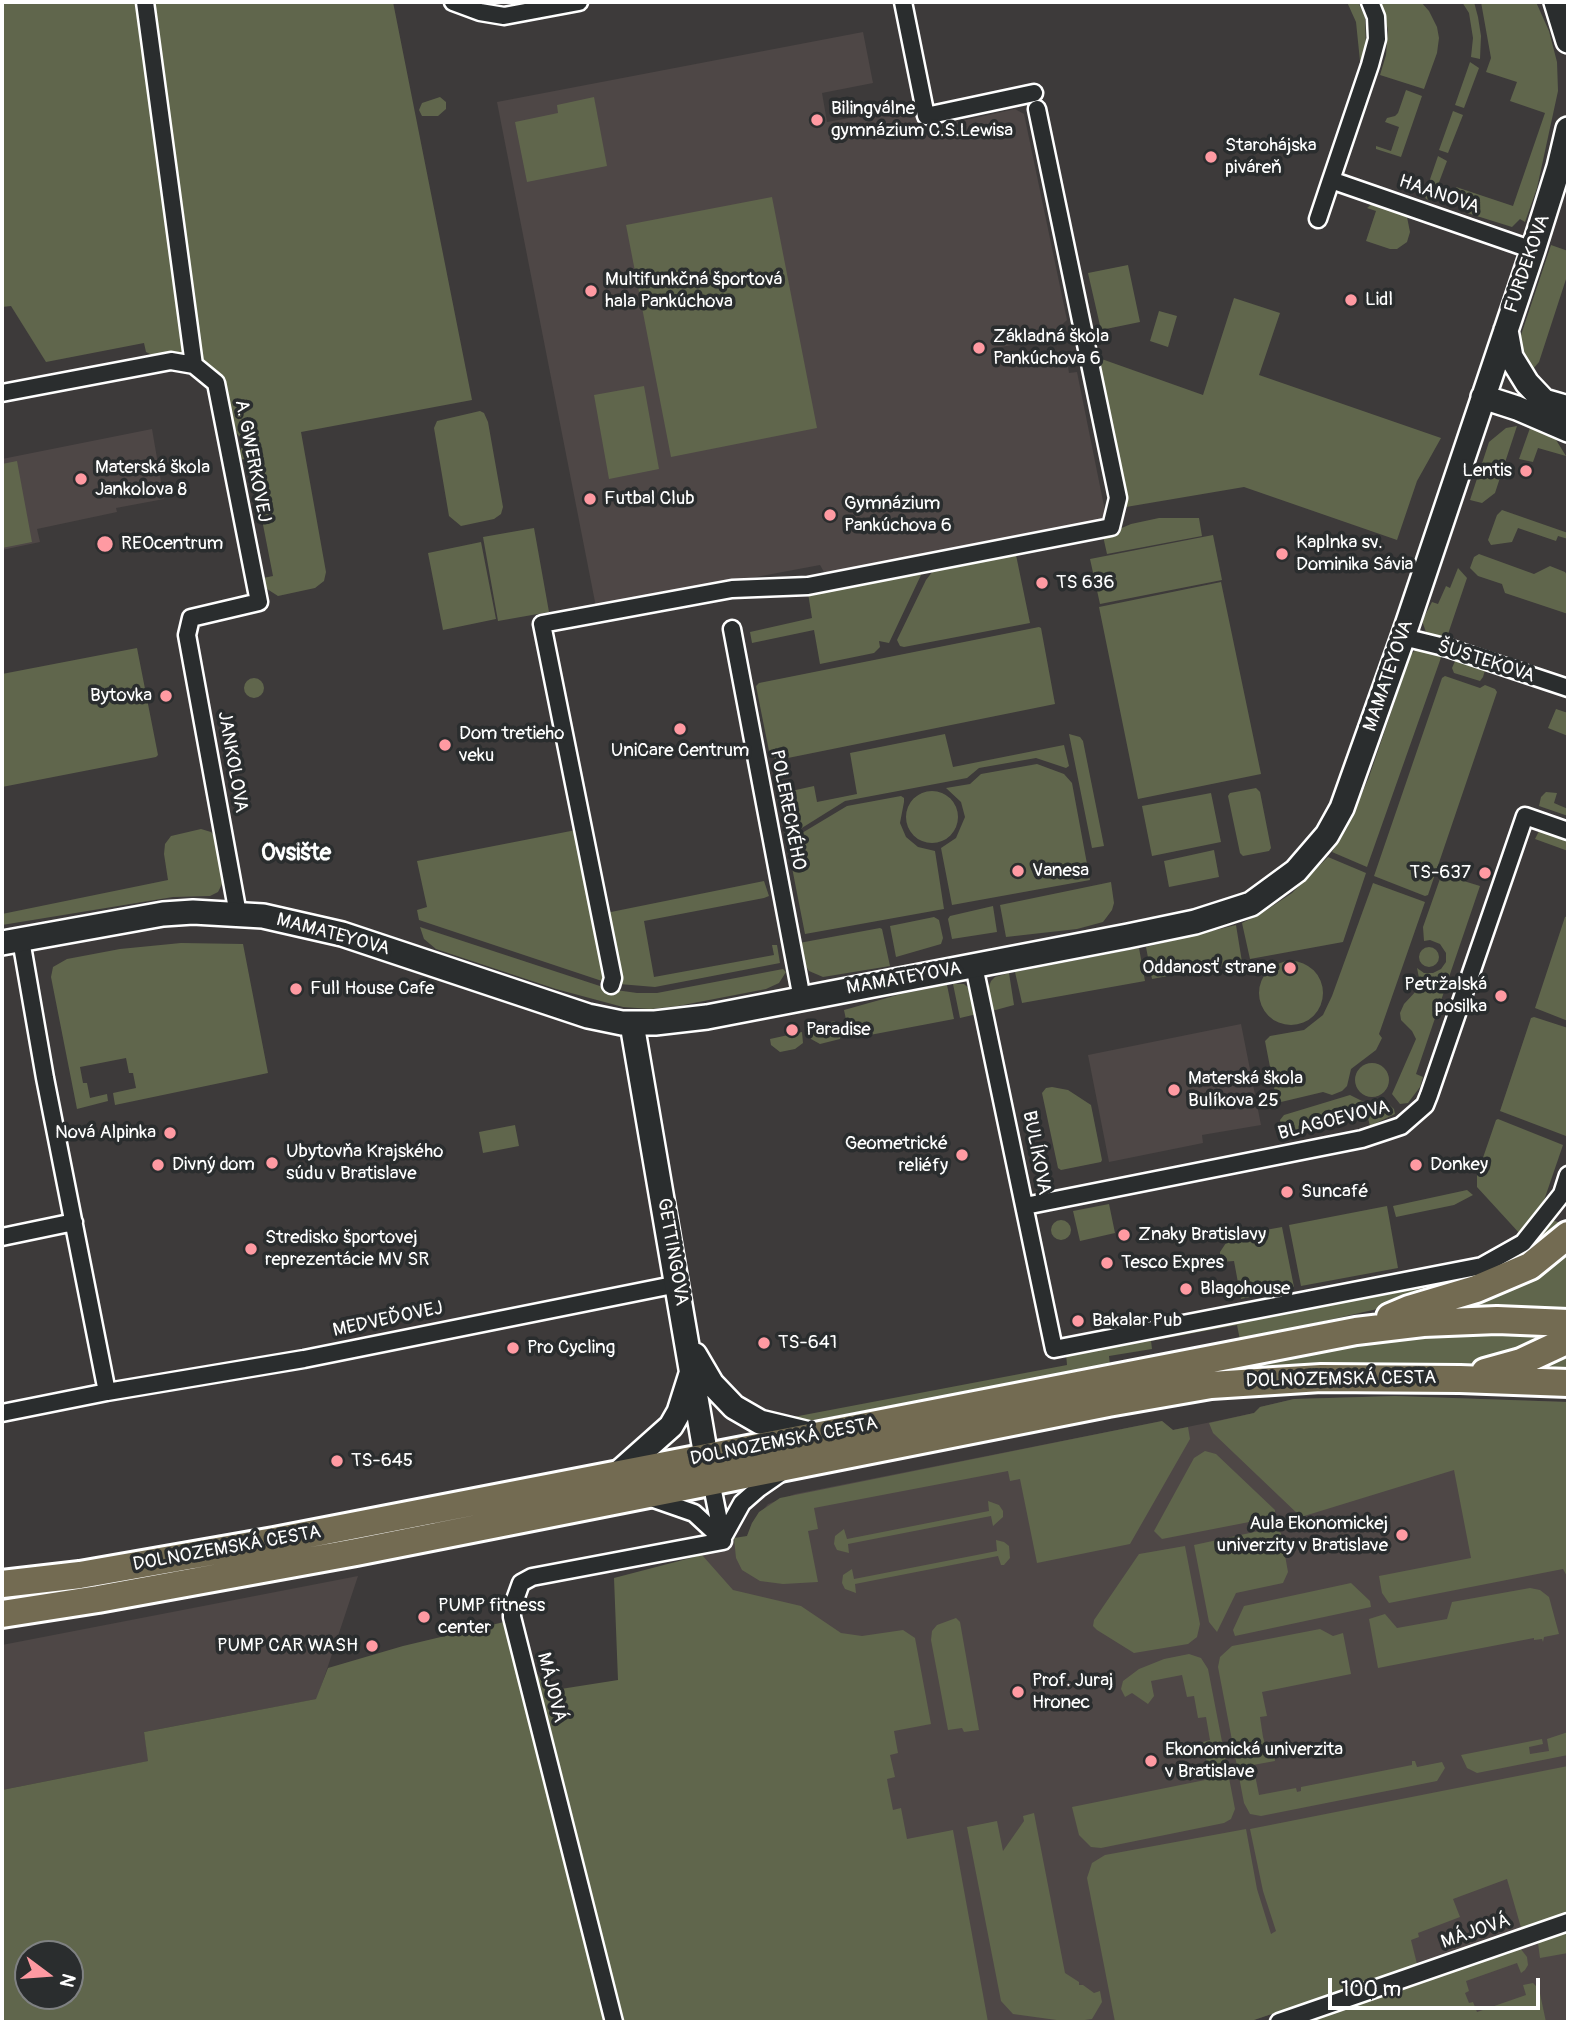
<!DOCTYPE html>
<meta charset="utf-8">
<style>
body{margin:0}
#map{position:relative;width:1570px;height:2024px;overflow:hidden;background:#3d3a3a;font-family:Pangolin,sans-serif}
canvas{display:block}
.frame{position:absolute;inset:0;border:4px solid #fff;pointer-events:none}
.north{position:absolute;left:14px;top:1940px;width:70px;height:70px;box-sizing:border-box;background:#2a2d2e;border:2px solid #7f8182;border-radius:50%;rotate:106deg;font-size:19px;font-weight:700;line-height:28px;text-align:center;color:#fff}
.north::after{content:'';display:block;margin:auto;width:24px;height:32px;background:#ff9aa2;clip-path:polygon(50% 0,100% 100%,50% 72%,0 100%)}
.scale{position:absolute;left:1328px;top:1978px;width:212px;height:32px;box-sizing:border-box;border:4px solid #fff;border-top:0;padding-left:9px;font-size:21px;line-height:24px;white-space:nowrap;color:#fff;-webkit-text-stroke:5px #2a2d2e;paint-order:stroke}
</style>
<div id="map">
<canvas width="1570" height="2024"></canvas>
<div class="frame"></div>
<div class="north">N</div>
<div class="scale">100 m</div>
</div>
<script>
const ctx = document.querySelector('canvas').getContext('2d');
ctx.lineJoin = 'round';
function paint(path, color) {
  ctx.fillStyle = color;
  ctx.fill(path, 'evenodd');
}
function shape(rows) {
  const path = new Path2D();
  for (const r of rows) {
    if (r.length === 3) {
      path.moveTo(r[0] + r[2], r[1]);
      path.arc(r[0], r[1], r[2], 0, 2 * Math.PI);
      continue;
    }
    path.moveTo(r[0], r[1]);
    for (let i = 2; i < r.length; i += 2) path.lineTo(r[i], r[i + 1]);
  }
  return path;
}
function stroke(path, color, width, dash) {
  ctx.strokeStyle = color;
  ctx.lineWidth = width;
  ctx.lineCap = dash ? 'butt' : 'round';
  ctx.setLineDash(dash || []);
  ctx.stroke(path);
}
function write(font, color, halo, rows, align = 'center') {
  ctx.font = font + ' Pangolin,sans-serif';
  ctx.lineWidth = 7;
  ctx.setLineDash([]);
  ctx.textBaseline = 'middle';
  ctx.strokeStyle = halo;
  ctx.fillStyle = color;
  for (const [text, x, y, turn = 0] of rows) {
    ctx.save();
    ctx.translate(x, y);
    ctx.rotate((+turn || 0) * Math.PI / 180);
    ctx.textAlign = isNaN(turn) ? turn : align;
    if (halo) ctx.strokeText(text, 0, 0);
    ctx.fillText(text, 0, 0);
    ctx.restore();
  }
}
const built = shape([
 [863,32,873,83,822,93,827,122,920,105,925,129,1015,109,1024,114,1067,320,1048,338,991,349,994,361,1032,354,1066,353,1069,373,1077,372,1107,521,828,579,820,565,596,607,497,102],
 [152,429,164,499,116,508,117,512,37,529,40,542,2,550,2,459],
 [1241,1024,1261,1125,1202,1135,1203,1143,1109,1162,1088,1055],
 [1395,1396,1568,1402,1568,2022,1458,2022,1431,1982,1418,1968,1355,1986,1248,2022,775,2022,702,1555,747,1536,752,1523,768,1504,795,1494,1162,1421,1173,1430,1254,1413,1260,1407,1294,1399],
 [358,1576,317,1699,144,1732,149,1761,2,1790,2,1645]
]);
const green = shape([
 [2,2,393,2,472,400,301,432,326,572,324,581,315,588,278,596,264,587,263,578,273,576,250,458,239,460,239,452,244,444,202,379,146,352,144,343,46,362,11,306,2,307],
 [1347,2,1358,2,1365,17,1366,48,1363,61,1360,61,1356,22],
 [1381,2,1421,2,1429,11,1437,27,1439,38,1437,53,1424,89,1380,75,1386,55,1388,30],
 [1462,2,1474,2,1478,17,1481,36,1480,59,1471,57,1473,38,1469,13],
 [1481,2,1536,2,1549,31,1557,62,1558,91,1537,188,1525,222,1520,219,1512,227,1464,212,1467,200,1456,187,1513,206,1545,113,1510,101,1517,82,1486,72,1491,58],
 [1470,62,1479,68,1464,108,1455,105],
 [1406,90,1422,96,1401,157,1376,149,1376,146,1391,151,1399,127,1385,122,1387,118,1395,116,1398,113],
 [440,97,446,102,446,109,438,116,422,116,419,110,422,103],
 [594,97,607,166,527,182,515,122,558,113,557,105],
 [1453,111,1463,115,1448,153,1439,150],
 [1438,156,1447,161,1432,201,1426,199,1423,191,1426,191],
 [772,197,817,428,671,457,626,225],
 [1373,203,1407,217,1410,232,1407,242,1397,249,1390,249,1366,241,1376,211,1367,208],
 [1551,245,1568,251,1568,273,1539,362,1528,375,1518,344],
 [1128,265,1140,322,1101,330,1088,273],
 [1234,298,1280,313,1259,375,1441,438,1417,481,1397,540,1244,487,1126,507,1096,357,1203,395],
 [1159,311,1177,316,1168,347,1150,341],
 [644,386,659,469,609,479,594,395],
 [480,411,484,413,488,422,503,507,501,514,494,519,461,526,449,516,434,428,437,421],
 [1517,426,1495,493,1482,503,1470,500,1489,442,1506,428],
 [1530,428,1553,435,1566,456,1538,448,1533,462,1519,459],
 [17,461,32,542,2,548,2,464],
 [1502,510,1568,533,1568,539,1558,536,1556,541,1518,528,1512,542,1491,545,1488,540,1497,515],
 [1159,518,1199,518,1202,536,1107,554,1103,536,1131,524],
 [534,528,549,612,498,621,483,537],
 [1213,535,1222,580,1100,604,1090,559],
 [481,542,496,619,443,630,428,553],
 [1479,554,1534,574,1550,566,1565,572,1568,577,1568,614,1505,593,1502,584,1478,576,1470,568,1474,557],
 [1016,555,1030,623,904,647,900,646,897,640,926,580,936,567,958,562,970,564],
 [1458,568,1467,578,1446,640,1426,632,1422,621,1432,602,1438,604,1446,586,1450,588],
 [919,569,921,575,889,643,879,641,880,647,874,653,820,664,814,630,752,643,750,632,812,618,808,593],
 [1221,582,1261,774,1138,799,1099,607],
 [1039,627,1041,628,1055,704,778,760,770,756,756,686,759,683],
 [1421,646,1443,652,1367,867,1332,852,1347,828,1369,777,1411,654],
 [137,648,158,755,156,757,2,787,2,674],
 [1456,659,1486,667,1483,677,1480,681,1454,673,1452,668],
 [1445,676,1480,688,1485,685,1495,689,1497,692,1428,895,1425,896,1374,876,1442,678],
 [254,688,10],
 [1556,709,1568,713,1568,736,1548,728],
 [945,734,953,767,1064,745,1069,766,1066,768,1036,758,979,768,967,778,845,801,789,836,785,834,778,798,782,793,814,786,817,802,857,794,850,753],
 [1069,734,1080,737,1083,741,1104,846,1092,848],
 [1037,764,1064,774,1072,783,1090,880,952,905,941,848,956,838,965,817,961,802,946,788,970,784,981,774],
 [1256,788,1260,792,1271,848,1269,851,1243,856,1240,853,1228,796,1230,793],
 [932,817,26],
 [1546,792,1557,793,1554,803,1568,809,1568,816,1539,806,1541,797],
 [1211,793,1221,842,1152,856,1142,806],
 [901,796,904,798,904,802,900,823,906,837,918,847,935,851,944,909,805,934,787,842,847,806],
 [201,829,211,832,216,838,225,878,218,892,210,896,173,897,2,925,2,914,168,880,164,854,165,844,171,836],
 [576,830,608,983,419,920,417,910,427,907,417,861],
 [1539,831,1568,839,1568,851,1535,839],
 [1214,850,1219,877,1169,887,1164,861],
 [1328,857,1366,873,1343,942,1250,959,1242,923,1262,913,1292,893],
 [1444,875,1480,886,1416,1074,1423,1077,1420,1087,1408,1103,1400,1104,1392,1094,1416,1039,1412,1031,1401,1020,1400,1013,1404,1004,1418,989,1420,983,1417,968,1424,973,1433,973,1441,969,1446,962,1446,953,1440,944,1430,940,1424,941,1423,927,1441,876],
 [764,881,769,896,764,898,644,921,654,977,774,955,772,945,777,945,780,963,655,987,619,984,606,913],
 [1111,882,1114,903,1112,910,1103,922,1077,929,1006,937,1000,905],
 [1373,883,1425,902,1379,1034,1382,1038,1376,1050,1351,1069,1347,1086,1342,1091,1332,1095,1323,1092,1281,1102,1276,1098,1265,1041,1270,1036,1304,1030,1323,1015,1332,996],
 [993,906,997,932,952,939,948,919,950,916],
 [1568,916,1568,1021,1535,1008,1565,917],
 [934,917,939,920,943,938,941,944,896,957,890,926],
 [1236,925,1242,962,1152,979,1146,947],
 [420,927,609,989,637,993,657,993,783,969,786,972,779,983,766,989,678,1006,651,1009,623,1007,556,989,436,949,424,939],
 [880,928,882,929,890,966,823,977,809,971,802,960,799,943],
 [181,943,243,944,268,1073,115,1105,113,1093,136,1088,133,1073,129,1073,126,1058,80,1067,83,1083,87,1083,90,1098,107,1094,108,1101,77,1109,51,977,53,967,67,959,120,949],
 [1429,957,10],
 [1139,948,1145,981,1022,1003,1015,972],
 [1291,993,32],
 [1009,973,1014,1005,992,1011,988,989,991,981,995,977],
 [953,984,964,984,972,991,977,1014,960,1018],
 [947,985,954,1019,854,1038,849,1034,844,1010,901,994],
 [1534,1017,1568,1028,1568,1130,1566,1136,1500,1111,1531,1018],
 [835,1021,842,1030,840,1039,820,1044,811,1039,809,1034,812,1026],
 [802,1032,803,1043,795,1049,780,1052,771,1045,770,1039],
 [1372,1080,17],
 [1052,1087,1068,1090,1091,1105,1102,1160,1101,1162,1061,1170,1058,1168,1042,1093,1046,1088],
 [1350,1095,1366,1103,1385,1101,1394,1109,1395,1114,1370,1126,1368,1118,1283,1134,1280,1120,1284,1115],
 [1498,1119,1563,1145,1539,1215,1521,1235,1477,1187,1477,1175,1496,1120],
 [515,1125,519,1146,483,1153,479,1132],
 [1467,1190,1473,1195,1454,1205,1396,1217,1393,1206],
 [1109,1204,1115,1233,1080,1241,1073,1211],
 [1387,1206,1398,1268,1301,1286,1289,1225],
 [1061,1230,10],
 [1552,1220,1566,1225,1568,1220,1568,1228,1529,1261,1435,1296,1240,1340,1237,1325,1151,1341,1152,1349,1109,1356,1110,1365,797,1423,788,1418,1067,1365,1066,1353,1479,1272,1506,1262,1526,1249],
 [1282,1227,1294,1287,1241,1299,1234,1261,1220,1262,1220,1252,1226,1243,1238,1235],
 [1568,1240,1568,1335,1496,1363,1217,1371,1349,1342,1412,1336,1497,1333,1497,1307,1419,1309],
 [1568,1348,1568,1370,1529,1367],
 [1395,1396,1568,1402,1568,1578,1563,1569,1389,1603,1382,1593,1379,1576,1471,1558,1454,1470,1301,1517,1213,1433,1209,1423,1254,1413,1260,1407,1294,1399],
 [1162,1421,1173,1430,1188,1427,1190,1439,1130,1544,1037,1563,1020,1479,1010,1481,1008,1471,814,1508,818,1529,808,1531,818,1582,783,1584,760,1581,742,1570,736,1558,734,1538,747,1536,752,1523,759,1512,780,1498],
 [1205,1451,1216,1454,1275,1510,1275,1517,1162,1539,1154,1531,1194,1458],
 [988,1501,999,1505,1003,1511,1003,1517,993,1526,991,1516,848,1544,849,1553,837,1550,834,1544,835,1536,844,1529,847,1539,989,1511],
 [1273,1528,1281,1533,1288,1572,1283,1583,1236,1593,1217,1632,1209,1622,1194,1545],
 [996,1540,1004,1542,1009,1546,1010,1558,1004,1565,1001,1565,998,1556,855,1584,856,1593,845,1589,842,1583,843,1575,852,1569,854,1579,997,1551],
 [1185,1546,1200,1624,1197,1637,1188,1644,1134,1653,1097,1630,1093,1626,1094,1620,1139,1554],
 [702,1555,733,1590,801,1606,841,1633,862,1636,903,1630,915,1638,931,1724,894,1731,898,1753,890,1755,895,1777,887,1779,888,1785,893,1810,901,1808,907,1839,953,1830,988,2022,2,2022,2,1790,148,1761,144,1732,316,1699,328,1668,403,1646,504,1622,548,1691,618,1680,614,1578],
 [28,1954,70,1954,70,1996,28,1996],
 [1351,1583,1370,1601,1371,1607,1235,1636,1233,1630,1244,1606],
 [1530,1588,1540,1590,1549,1597,1559,1634,1544,1637,1543,1642,1542,1639,1534,1640,1534,1638,1378,1668,1369,1619,1385,1614,1397,1628,1447,1619,1452,1602],
 [956,1618,960,1622,979,1730,964,1732,962,1728,948,1730,931,1640,932,1631,937,1625],
 [1320,1629,1333,1636,1343,1633,1351,1674,1262,1692,1267,1716,1260,1717,1263,1737,1265,1744,1272,1743,1275,1761,1253,1765,1259,1795,1296,1788,1297,1792,1301,1791,1301,1787,1412,1765,1412,1761,1415,1761,1417,1767,1442,1762,1445,1768,1437,1781,1261,1816,1250,1814,1244,1803,1218,1667,1220,1657,1232,1646],
 [1189,1654,1201,1658,1208,1669,1235,1809,1231,1819,1224,1823,1101,1848,1091,1847,1079,1835,1072,1807,1210,1779,1203,1742,1210,1740,1206,1717,1198,1718,1194,1696,1187,1697,1182,1675,1151,1681,1154,1696,1148,1704,1132,1693,1125,1697,1121,1689,1123,1681,1139,1669,1164,1659],
 [1568,1732,1568,1755,1477,1773,1467,1768,1461,1755,1542,1739,1543,1744,1529,1747,1530,1754,1549,1751,1547,1739],
 [1568,1766,1568,1916,1522,1931,1507,1879,1453,1899,1460,1917,1418,1933,1419,1937,1411,1940,1418,1968,1355,1986,1248,2022,1115,2022,1087,1878,1092,1863,1105,1855,1246,1829,1257,1889,1271,1934,1276,1931,1263,1891,1250,1829],
 [1034,1813,1065,1973,1079,1982,1079,1985,1083,1985,1094,1993,1100,1991,1102,2002,1092,2019,1071,2022,1013,2014,1001,2001,967,1827,997,1821,1003,1851,1024,1821,1023,1816],
 [1568,1928,1568,1953,1540,1958,1538,1943,1540,1938],
 [1520,1948,1527,1957,1528,1965,1525,1970,1521,1973,1517,1963,1466,1981,1469,1991,1465,1993,1469,2003,1473,2002,1477,2012,1526,1995,1523,1985,1533,1983,1539,1989,1546,2022,1306,2022]
]);
const street = shape([
 [145,2,194,365],
 [453,2,480,12,504,16,579,2],
 [903,2,926,116,1034,93],
 [1331,180,1370,65,1377,39,1376,17,1370,2],
 [1318,219,1331,180,1533,250],
 [2,393,171,361,194,365,216,383,259,602,191,618,187,635,238,914],
 [732,629,802,999],
 [1403,637,1448,648,1568,688],
 [21,940,45,1078,107,1392],
 [974,966,1054,1349,1482,1266,1523,1243,1562,1194,1568,1175],
 [611,985,613,978,542,624,732,589,808,586,1111,527,1118,498,1037,109],
 [1025,1206,1362,1139,1401,1126,1425,1105,1429,1095,1525,816,1568,831],
 [2,1237,74,1222],
 [2,1413,107,1392,304,1359,678,1284],
 [651,1498,694,1513,722,1539,742,1503,758,1489,781,1473],
 [614,2022,512,1617,512,1608,521,1583,532,1577,723,1541,711,1481],
 [1279,2022,1568,1922]
]);
const secondary = shape([
 [1556,2,1568,41],
 [1506,330,1511,357,1527,383,1544,401,1568,408],
 [1483,397,1517,408,1568,430],
 [2,943,163,914,193,912,263,916,342,934,588,1016,622,1023,655,1023,707,1017,1128,936,1195,922,1251,904,1296,871,1327,835,1342,808,1403,637,1533,250,1559,167,1568,129],
 [632,1024,709,1474],
 [695,1355,712,1384,734,1407,760,1422,814,1435],
 [616,1475,671,1426,679,1412,691,1374]
]);
const primary = shape([
 [1390,1317,1409,1309,1476,1289,1530,1266,1568,1235],
 [1485,1372,1521,1362,1568,1340],
 [2,1584,80,1575,274,1541,1356,1331,1423,1323,1497,1320,1568,1323],
 [2,1614,98,1599,356,1552,1108,1403,1211,1385,1321,1378,1460,1379,1568,1383]
]);
const markers = [
 [817,120,7,"#ff9aa2"],
 [1211,157,7,"#ff9aa2"],
 [591,291,7,"#ff9aa2"],
 [1351,300,7,"#ff9aa2"],
 [979,348,7,"#ff9aa2"],
 [1526,471,7,"#ff9aa2"],
 [81,479,7,"#ff9aa2"],
 [590,499,7,"#ff9aa2"],
 [830,515,7,"#ff9aa2"],
 [105,544,9,"#ff9aa2"],
 [1282,554,7,"#ff9aa2"],
 [1042,583,7,"#ff9aa2"],
 [166,696,7,"#ff9aa2"],
 [680,729,7,"#ff9aa2"],
 [445,745,7,"#ff9aa2"],
 [1018,871,7,"#ff9aa2"],
 [1485,873,7,"#ff9aa2"],
 [1290,968,7,"#ff9aa2"],
 [296,989,7,"#ff9aa2"],
 [1501,996,7,"#ff9aa2"],
 [792,1030,7,"#ff9aa2"],
 [1174,1090,7,"#ff9aa2"],
 [170,1133,7,"#ff9aa2"],
 [962,1155,7,"#ff9aa2"],
 [272,1163,7,"#ff9aa2"],
 [158,1165,7,"#ff9aa2"],
 [1416,1165,7,"#ff9aa2"],
 [1287,1192,7,"#ff9aa2"],
 [1124,1235,7,"#ff9aa2"],
 [251,1249,7,"#ff9aa2"],
 [1107,1263,7,"#ff9aa2"],
 [1186,1289,7,"#ff9aa2"],
 [1078,1321,7,"#ff9aa2"],
 [764,1343,7,"#ff9aa2"],
 [513,1348,7,"#ff9aa2"],
 [337,1461,7,"#ff9aa2"],
 [1402,1535,7,"#ff9aa2"],
 [424,1617,7,"#ff9aa2"],
 [372,1646,7,"#ff9aa2"],
 [1018,1692,7,"#ff9aa2"],
 [1151,1761,7,"#ff9aa2"]
];
const poiNames = [
 ["Bilingválne",831,109],
 ["gymnázium C.S.Lewisa",831,131],
 ["Starohájska",1225,146],
 ["piváreň",1225,168],
 ["Multifunkčná športová",605,280],
 ["hala Pankúchova",605,302],
 ["Lidl",1365,300],
 ["Základná škola",993,337],
 ["Pankúchova 6",993,359],
 ["Materská škola",95,468],
 ["Jankolova 8",95,490],
 ["Lentis",1512,471,"right"],
 ["Futbal Club",604,499],
 ["Gymnázium",844,504],
 ["Pankúchova 6",844,526],
 ["Kaplnka sv.",1296,543],
 ["Dominika Sávia",1296,565],
 ["REOcentrum",121,544],
 ["TS 636",1056,583],
 ["Bytovka",152,696,"right"],
 ["Dom tretieho",459,734],
 ["veku",459,756],
 ["UniCare Centrum",680,751,"center"],
 ["Vanesa",1032,871],
 ["TS-637",1471,873,"right"],
 ["Oddanosť strane",1276,968,"right"],
 ["Petržalská",1487,985,"right"],
 ["posilka",1487,1007,"right"],
 ["Full House Cafe",310,989],
 ["Paradise",806,1030],
 ["Materská škola",1188,1079],
 ["Bulíkova 25",1188,1101],
 ["Nová Alpinka",156,1133,"right"],
 ["Geometrické",948,1144,"right"],
 ["reliéfy",948,1166,"right"],
 ["Ubytovňa Krajského",286,1152],
 ["súdu v Bratislave",286,1174],
 ["Divný dom",172,1165],
 ["Donkey",1430,1165],
 ["Suncafé",1301,1192],
 ["Znaky Bratislavy",1138,1235],
 ["Stredisko športovej",265,1238],
 ["reprezentácie MV SR",265,1260],
 ["Tesco Expres",1121,1263],
 ["Blagohouse",1200,1289],
 ["Bakalar Pub",1092,1321],
 ["TS-641",778,1343],
 ["Pro Cycling",527,1348],
 ["TS-645",351,1461],
 ["Aula Ekonomickej",1388,1524,"right"],
 ["univerzity v Bratislave",1388,1546,"right"],
 ["PUMP fitness",438,1606],
 ["center",438,1628],
 ["PUMP CAR WASH",358,1646,"right"],
 ["Prof. Juraj",1032,1681],
 ["Hronec",1032,1703],
 ["Ekonomická univerzita",1165,1750],
 ["v Bratislave",1165,1772]
];
const streetNames = [
 ["HAANOVA",1439,195,19],
 ["FURDEKOVA",1528,264,-71],
 ["A. GWERKOVEJ",252,461,79],
 ["ŠUSTEKOVA",1486,662,18],
 ["MAMATEYOVA",1389,676,-71],
 ["JANKOLOVA",232,762,80],
 ["POLERECKÉHO",787,810,79],
 ["MAMATEYOVA",333,935,15],
 ["MAMATEYOVA",904,979,-10],
 ["BLAGOEVOVA",1334,1121,-14],
 ["BULÍKOVA",1036,1153,79],
 ["GETTINGOVA",672,1252,80],
 ["MEDVEĎOVEJ",388,1320,-12],
 ["DOLNOZEMSKÁ CESTA",1341,1380,-1],
 ["DOLNOZEMSKÁ CESTA",784,1442,-11],
 ["DOLNOZEMSKÁ CESTA",227,1549,-10],
 ["MÁJOVÁ",551,1688,76],
 ["MÁJOVÁ",1476,1932,-19]
];
const quarterNames = [
 ["Ovsište",296,854]
];
paint(built, '#4e4746');
paint(green, '#60664c');
stroke(street, '#fff', 21);
stroke(secondary, '#fff', 28);
stroke(primary, '#fff', 32);
stroke(street, '#2a2d2e', 16);
stroke(secondary, '#2a2d2e', 23);
stroke(primary, '#736b52', 26);
for (const [x, y, r, color] of markers) {
  const dot = new Path2D();
  dot.arc(x, y, r, 0, 2 * Math.PI);
  ctx.fillStyle = color;
  ctx.fill(dot);
  stroke(dot, '#2a2d2e', 2.5);
}
write('19px', '#fff', '#2a2d2e', poiNames, 'left');
write('19px', '#fff', '#2a2d2e', streetNames);
write('bold 23px', '#fff', '#2a2d2e', quarterNames);
</script>
